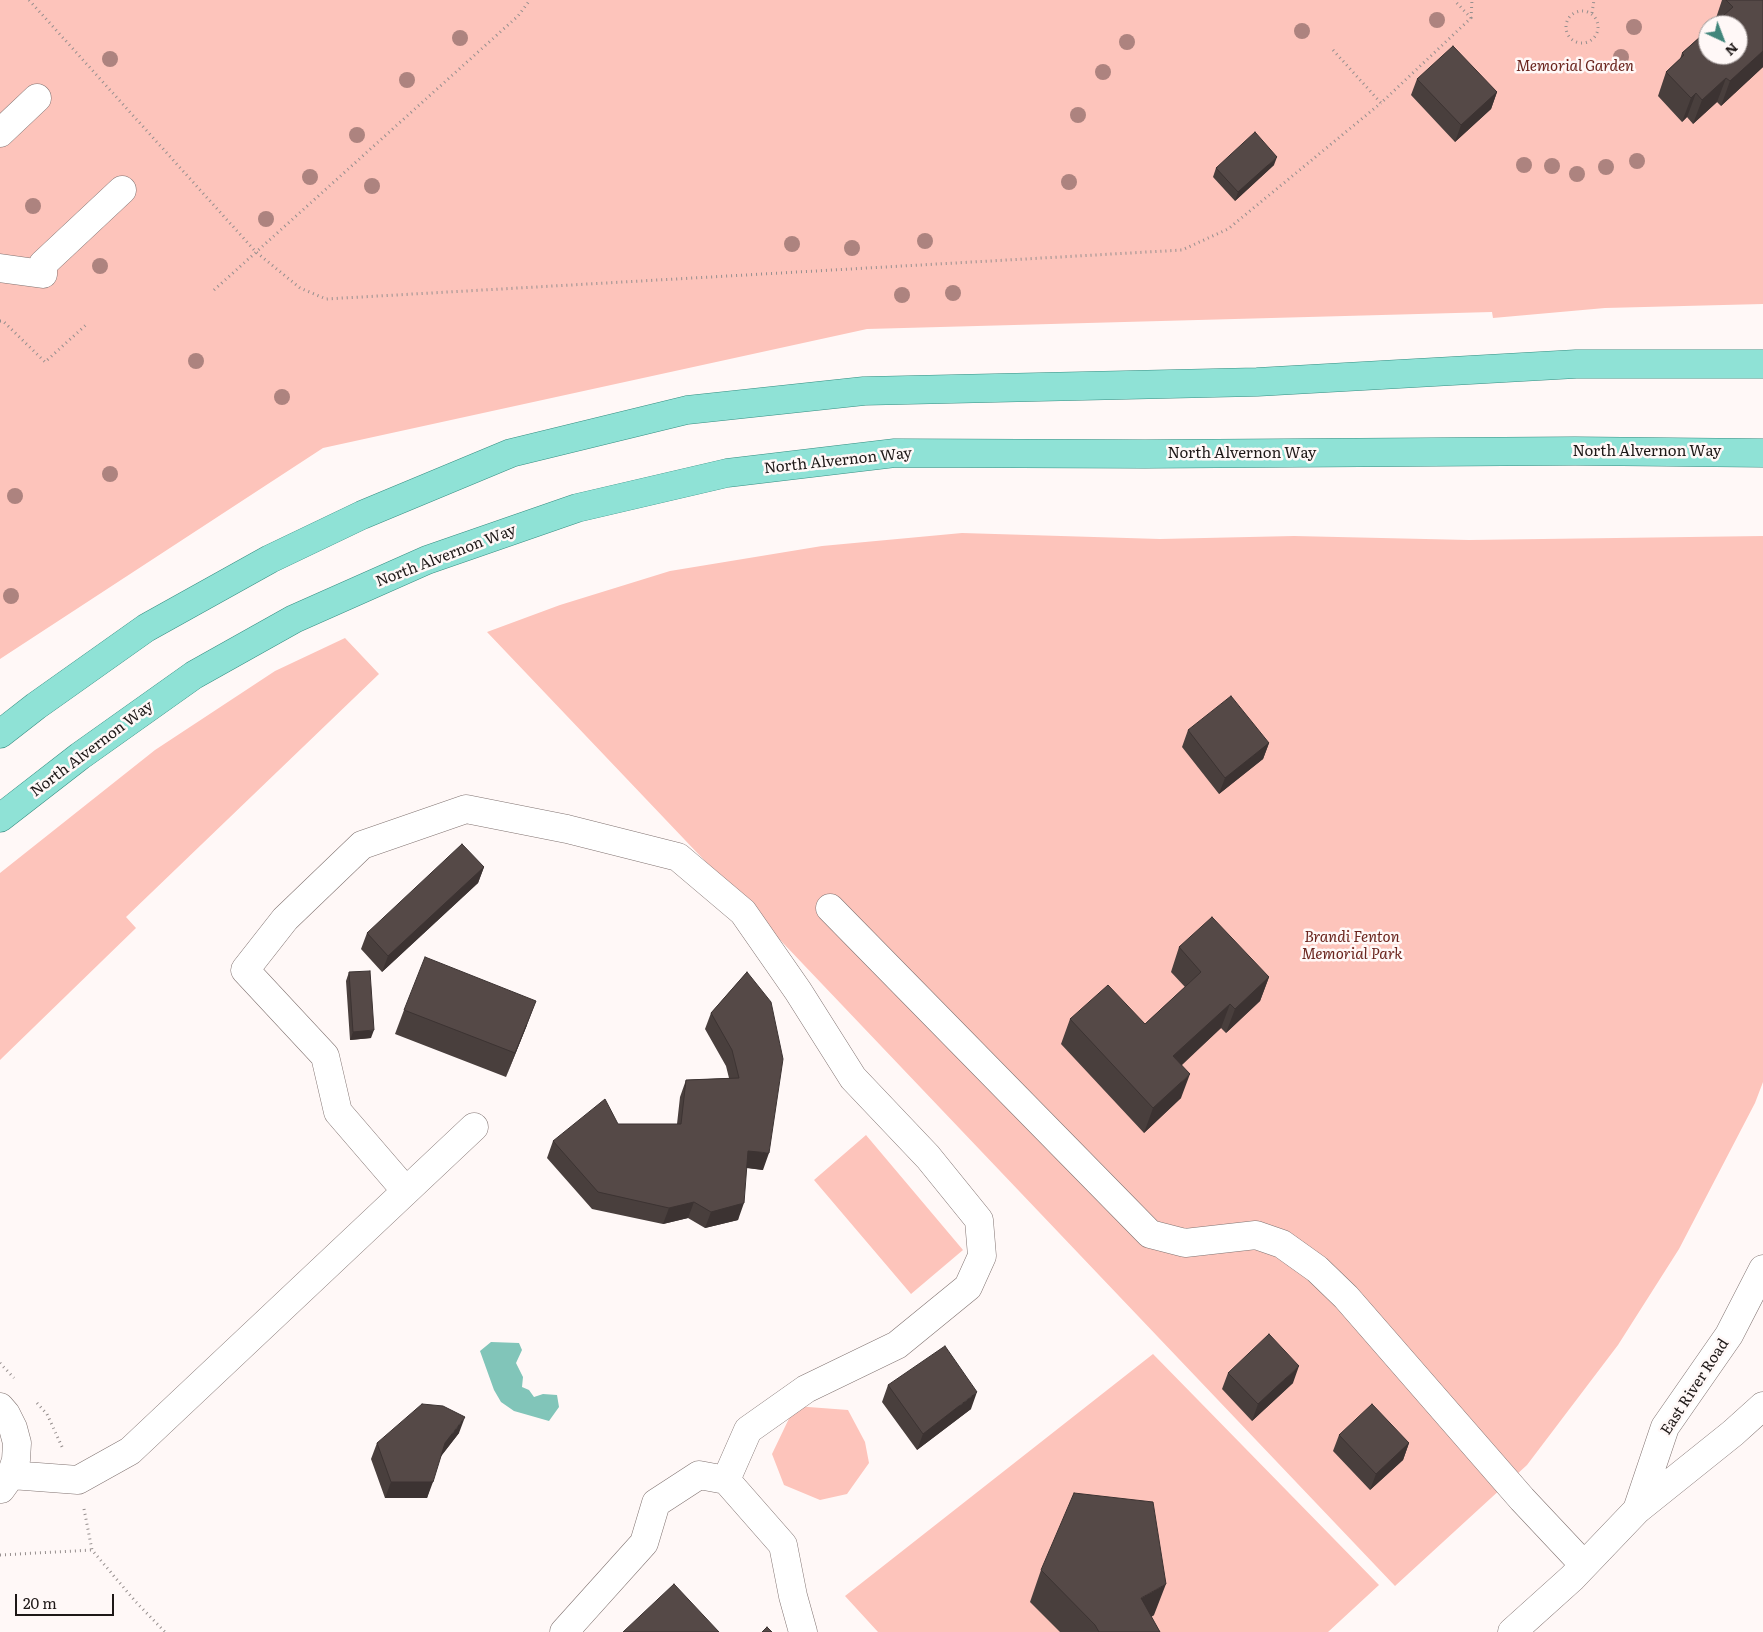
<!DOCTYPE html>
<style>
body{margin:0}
#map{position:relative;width:1763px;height:1632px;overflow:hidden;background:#fff8f7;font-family:Literata,serif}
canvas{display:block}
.north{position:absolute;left:1698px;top:15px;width:50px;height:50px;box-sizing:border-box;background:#fff8f7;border:1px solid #a59e9d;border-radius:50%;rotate:137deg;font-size:14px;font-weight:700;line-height:20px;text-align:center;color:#1e1817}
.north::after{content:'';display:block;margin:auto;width:18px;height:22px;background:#41867b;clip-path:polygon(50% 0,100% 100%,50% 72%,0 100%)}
.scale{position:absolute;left:15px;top:1594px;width:99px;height:22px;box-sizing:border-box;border:2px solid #1e1817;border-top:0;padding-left:6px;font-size:15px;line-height:18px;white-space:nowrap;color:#1e1817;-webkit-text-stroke:4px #fff8f7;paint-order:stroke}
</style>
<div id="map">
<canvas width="1763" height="1632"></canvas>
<div class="north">N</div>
<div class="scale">20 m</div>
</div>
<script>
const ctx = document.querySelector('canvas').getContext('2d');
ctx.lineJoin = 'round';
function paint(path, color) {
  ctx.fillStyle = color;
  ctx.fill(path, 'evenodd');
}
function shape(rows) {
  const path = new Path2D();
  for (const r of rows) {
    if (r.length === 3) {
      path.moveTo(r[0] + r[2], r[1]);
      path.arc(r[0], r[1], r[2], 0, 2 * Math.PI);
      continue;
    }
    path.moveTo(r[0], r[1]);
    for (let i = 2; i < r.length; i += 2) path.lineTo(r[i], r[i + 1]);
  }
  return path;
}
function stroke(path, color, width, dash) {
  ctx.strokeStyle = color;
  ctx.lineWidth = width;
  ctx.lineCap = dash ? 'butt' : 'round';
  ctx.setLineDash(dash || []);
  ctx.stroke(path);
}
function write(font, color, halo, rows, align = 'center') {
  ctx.font = font + ' Literata,serif';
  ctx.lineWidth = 5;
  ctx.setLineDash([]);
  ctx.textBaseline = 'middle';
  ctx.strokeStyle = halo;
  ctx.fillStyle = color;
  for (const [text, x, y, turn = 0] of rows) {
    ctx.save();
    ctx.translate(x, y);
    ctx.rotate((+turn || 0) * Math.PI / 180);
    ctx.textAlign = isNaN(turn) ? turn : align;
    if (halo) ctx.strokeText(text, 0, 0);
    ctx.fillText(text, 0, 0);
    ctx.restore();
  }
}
const green = shape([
 [0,0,1763,0,1763,304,1605,308,1493,318,1492,312,867,329,323,448,0,659],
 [1708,25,1738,25,1738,55,1708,55],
 [962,533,1160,539,1294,536,1469,540,1763,536,1763,1082,1755,1103,1679,1249,1618,1345,1527,1465,1395,1586,487,632,560,605,670,571,822,546],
 [345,638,379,674,126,917,136,928,0,1060,0,873,155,750,275,671],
 [866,1135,963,1250,911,1294,814,1180],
 [1153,1354,1379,1585,1328,1632,878,1632,845,1596],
 [795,1406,848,1410,865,1442,869,1463,847,1494,820,1500,784,1485,772,1454]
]);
const water = shape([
 [491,1342,519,1343,522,1350,516,1363,523,1377,522,1387,529,1390,534,1397,543,1394,557,1395,559,1407,549,1421,514,1411,501,1402,494,1390,480,1351]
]);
const path = shape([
 [29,0,256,252,300,288,326,299,1182,250,1228,229,1381,103],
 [1582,27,16],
 [1592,13,1594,0],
 [1471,18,1472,0],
 [1333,50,1381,103,1471,18,1454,0],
 [214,290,518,16,530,0],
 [0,321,3,321,45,362,87,324],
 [0,1363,14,1378],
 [37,1403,47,1414,63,1449],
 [84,1509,92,1550,135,1601,165,1632],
 [0,1555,92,1550]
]);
const minor = shape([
 [0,133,37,98],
 [0,268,43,274,43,264,122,190],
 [830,908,1150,1234,1185,1243,1256,1235,1282,1244,1317,1269,1346,1297,1522,1499,1584,1565],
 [406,1191,338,1112,325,1056,245,970,285,919,362,845,466,809,567,829,678,857,743,912,798,991,853,1078,928,1157,979,1220,982,1256,968,1287,897,1345,806,1389,748,1430,726,1480],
 [0,1407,6,1414,13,1428,17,1443,16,1460,11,1475,1,1489],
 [11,1475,78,1480,130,1451,474,1127],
 [1637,1510,1665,1427,1729,1335,1763,1269],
 [564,1632,644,1543,656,1503,699,1475,726,1480,783,1545,793,1596,803,1632],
 [1512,1632,1572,1578,1637,1510,1733,1433,1763,1406]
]);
const major = shape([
 [0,734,36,706,146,628,270,559,362,515,511,453,687,410,864,391,1257,382,1576,364,1763,364],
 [0,818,80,756,194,675,294,619,427,560,577,508,727,473,895,453,1145,454,1575,451,1763,453]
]);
const trees = [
 [1437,20],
 [1634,27],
 [1302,31],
 [460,38],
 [1127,42],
 [1621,57],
 [110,59],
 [1103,72],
 [407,80],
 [1078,115],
 [357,135],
 [1637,161],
 [1524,165],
 [1552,166],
 [1606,167],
 [1577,174],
 [310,177],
 [1069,182],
 [372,186],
 [33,206],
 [266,219],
 [925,241],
 [792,244],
 [852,248],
 [100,266],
 [953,293],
 [902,295],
 [196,361],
 [282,397],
 [110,474],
 [15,496],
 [11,596]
];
const wall = shape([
 [1722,0,1763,0,1763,67,1721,106,1717,102,1693,124,1687,117,1682,122,1658,96,1666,72,1680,59,1682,53,1716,22,1715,21],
 [1417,79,1497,92,1491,109,1455,142,1411,95],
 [1274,165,1235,201,1213,177,1216,168],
 [1188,730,1269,743,1263,759,1219,794,1182,747],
 [484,867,478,883,382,972,361,949,367,933],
 [1179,947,1269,977,1260,1001,1226,1033,1221,1028,1182,1065,1181,1098,1144,1133,1061,1044,1070,1019,1145,1024,1185,987,1171,972],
 [349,972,371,1038,350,1040,346,981],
 [747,972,763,1170,746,1168,738,1220,705,1228,688,1218,663,1224,592,1209,547,1158,553,1141,618,1124,677,1124,680,1097,686,1080,729,1078,726,1066,705,1029,711,1013],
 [404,1010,527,1025,506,1077,395,1034],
 [1228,1373,1293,1383,1252,1421,1222,1389],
 [888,1385,971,1409,917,1450,882,1402],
 [459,1433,440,1457,427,1498,385,1498,371,1459,377,1443],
 [1339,1435,1409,1443,1403,1460,1370,1490,1333,1451],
 [1041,1570,1154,1615,1151,1617,1160,1632,1060,1632,1030,1602]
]);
const shadedWall = shape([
 [1763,51,1763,67,1721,106,1730,81],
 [1726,78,1717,102,1693,124,1702,100],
 [1497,92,1491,109,1455,142,1461,125],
 [1696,93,1687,117,1682,122,1691,98],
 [1277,157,1274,165,1235,201,1238,192],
 [1269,743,1263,759,1219,794,1225,778],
 [484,867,478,883,382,972,388,956],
 [1269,977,1260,1001,1226,1033,1235,1009],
 [536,1001,527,1025,506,1077,515,1053],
 [1230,1004,1221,1028,1165,1080,1173,1056],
 [374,1030,371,1038,350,1040,353,1032],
 [1190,1074,1181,1098,1144,1133,1153,1108],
 [748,1151,769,1153,763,1170,742,1167],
 [694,1202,688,1218,663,1224,669,1208],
 [744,1203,738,1220,705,1228,711,1212],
 [1299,1366,1293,1383,1252,1421,1258,1404],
 [977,1392,971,1409,917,1450,923,1434],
 [465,1417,459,1433,439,1459,445,1443],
 [1409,1443,1403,1460,1370,1490,1376,1474],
 [391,1482,433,1482,427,1498,385,1498],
 [1166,1584,1154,1615,1129,1630,1141,1598]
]);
const building = shape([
 [1726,0,1763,0,1763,51,1730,81,1726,78,1702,100,1696,93,1691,98,1666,72,1684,55,1682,53,1708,30,1708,55,1738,55,1738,25,1713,25,1733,7,1726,0],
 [1453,46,1497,92,1461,125,1417,79,1453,46],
 [1255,132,1277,157,1238,192,1216,168,1255,132],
 [1231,696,1269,743,1225,778,1188,730,1231,696],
 [462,844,484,867,388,956,367,933,462,844],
 [1212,917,1269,977,1235,1009,1230,1004,1173,1056,1190,1074,1153,1108,1070,1019,1108,985,1145,1024,1201,972,1179,947,1212,917],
 [425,957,536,1001,515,1053,404,1010,425,957],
 [370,971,374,1030,353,1032,349,972,370,971],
 [747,972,771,1002,783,1059,769,1153,748,1151,744,1203,711,1212,694,1202,669,1208,598,1192,553,1141,605,1099,618,1124,681,1124,686,1080,739,1078,732,1050,711,1013,747,972],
 [1269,1334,1299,1366,1258,1404,1228,1373,1269,1334],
 [945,1346,977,1392,923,1434,888,1385,945,1346],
 [422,1404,443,1406,465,1417,445,1443,433,1482,391,1482,377,1443,422,1404],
 [1372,1404,1409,1443,1376,1474,1339,1435,1372,1404],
 [1074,1493,1153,1502,1166,1584,1141,1598,1160,1632,1099,1632,1095,1625,1041,1570,1074,1493],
 [674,1584,719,1632,623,1632,674,1584],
 [767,1627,772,1632,762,1632,767,1627]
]);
const parkNames = [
 ["Memorial Garden",1575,67],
 ["Brandi Fenton",1352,938],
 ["Memorial Park",1352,955]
];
const streetNames = [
 ["North Alvernon Way",1647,452],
 ["North Alvernon Way",1242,454],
 ["North Alvernon Way",838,461,-6],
 ["North Alvernon Way",446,556,-21],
 ["North Alvernon Way",92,749,-37],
 ["East River Road",1695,1387,-57]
];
paint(green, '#fdc4bb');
paint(water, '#81c5b9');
stroke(minor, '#817371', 29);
stroke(major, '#378e82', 29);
stroke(path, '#968f8e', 3, [1, 4]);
stroke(minor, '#fff', 28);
stroke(major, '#8fe2d6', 28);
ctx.fillStyle = '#ad837f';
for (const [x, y] of trees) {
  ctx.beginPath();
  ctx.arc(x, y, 8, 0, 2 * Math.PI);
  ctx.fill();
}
paint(wall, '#493f3d');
paint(shadedWall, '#3c3332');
paint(building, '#554947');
stroke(building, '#3c3332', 1);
write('italic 15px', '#6a241d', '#fff8f7', parkNames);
write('15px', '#1e1817', '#fff8f7', streetNames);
</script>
